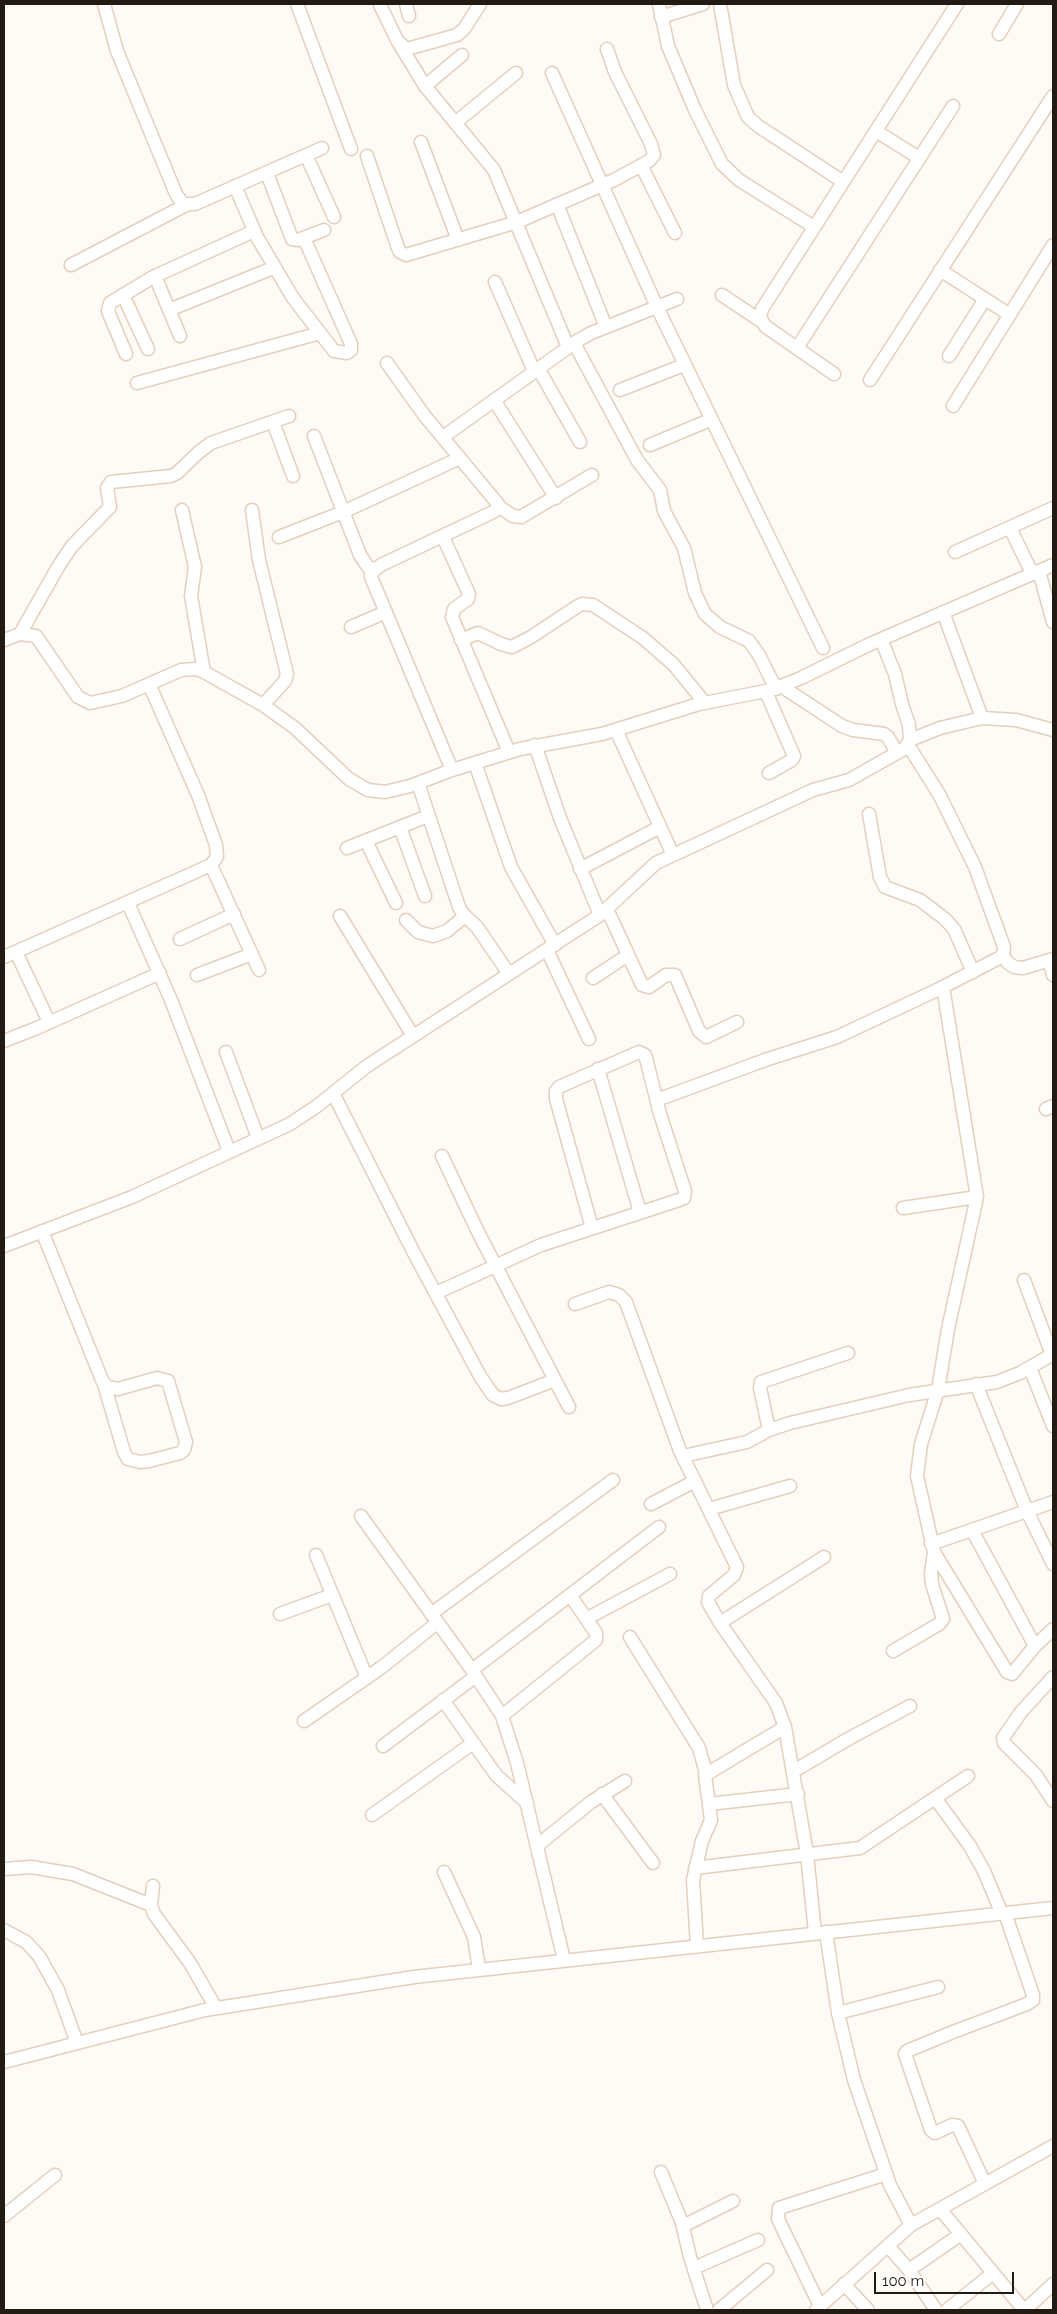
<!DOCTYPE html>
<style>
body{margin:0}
#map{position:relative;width:1057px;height:2314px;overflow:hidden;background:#fefaf6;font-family:Raleway,sans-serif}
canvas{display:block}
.frame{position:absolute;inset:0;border:5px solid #221b13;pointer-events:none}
.scale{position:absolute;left:874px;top:2272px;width:140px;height:22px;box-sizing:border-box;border:2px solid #221b13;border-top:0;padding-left:6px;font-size:15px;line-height:18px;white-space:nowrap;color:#221b13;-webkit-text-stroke:4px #fff;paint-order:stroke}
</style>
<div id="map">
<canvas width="1057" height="2314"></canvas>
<div class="frame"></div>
<div class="scale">100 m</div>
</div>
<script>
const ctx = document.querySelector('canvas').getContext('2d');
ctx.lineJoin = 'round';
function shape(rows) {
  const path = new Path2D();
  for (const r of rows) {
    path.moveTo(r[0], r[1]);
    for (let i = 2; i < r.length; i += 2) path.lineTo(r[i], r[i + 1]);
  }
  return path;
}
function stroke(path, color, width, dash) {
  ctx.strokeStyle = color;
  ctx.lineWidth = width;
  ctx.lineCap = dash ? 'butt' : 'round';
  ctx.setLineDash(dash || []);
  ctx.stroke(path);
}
const minor = shape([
 [104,4,117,51,176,194,183,204,195,204,322,148],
 [297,4,351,149],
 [406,4,409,16],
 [659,4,668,46,695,110,722,164,739,180,814,227],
 [720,4,734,85,748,117,758,126,842,181],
 [380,5,398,42,407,49,457,35,464,29,480,4],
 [661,17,703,4],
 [999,34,1017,4],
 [400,45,425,86,494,170,568,347],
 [552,73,657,307,823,648],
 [425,86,462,55],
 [455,123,516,73],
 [876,131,919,158],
 [421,142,458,240],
 [306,155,334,217],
 [367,156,398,248,400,252,406,255,517,222,614,180,649,161,654,155,651,144,615,72,607,49],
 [641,165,675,233],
 [267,173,292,239,298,240,324,230],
 [235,186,257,237,293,298,334,351,347,353,351,350,351,344,304,238],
 [557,204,606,327],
 [71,265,186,205],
 [940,270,1010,315],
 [155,276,180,336],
 [495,282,534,371],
 [123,295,148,349],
 [722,295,761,321],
 [169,310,273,268],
 [574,343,637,460,660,490,664,511,684,548,695,593,705,614,720,627,749,641,759,655,776,689],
 [797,348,953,106],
 [126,354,108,311,110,303,153,277,254,231],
 [949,356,985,299],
 [387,363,424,415,498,504,498,508,493,512,381,565,371,573,371,577,452,770],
 [538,368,580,442],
 [834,374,765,326,760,317,762,309,957,4],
 [870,380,1053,96],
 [137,383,320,333],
 [620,390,684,365],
 [494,400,556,498],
 [953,406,1053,245],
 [273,422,293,476],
 [314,436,360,555,368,567,374,569],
 [443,437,577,341,591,333,677,299],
 [650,445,710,420],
 [498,506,513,516,521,517,592,475],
 [182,510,195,567,191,596,204,672],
 [252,510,259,560,287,674,285,681,263,705],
 [1010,528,1032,573],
 [279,537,343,512,460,458],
 [443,537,469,594,468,599,454,609,452,617,509,752],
 [955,552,1053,508],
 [1039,571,1053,622],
 [943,612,982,718],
 [351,627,386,612],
 [20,634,58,567,72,546,110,507,107,488,111,482,171,476,177,473,199,452,211,443,289,416],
 [4,640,20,634,36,636,78,697,90,703,122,696,181,670,196,669,204,672,263,705,295,728,349,779,368,790,385,792,410,786,452,770,520,749,602,734,699,704,771,690,801,678,870,644,1053,565],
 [461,640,478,633,501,644,512,647,531,637,578,606,582,604,593,605,643,638,673,664,705,703],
 [781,686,842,726,853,730,884,734,888,737,897,753],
 [766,692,794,756,792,760,769,773],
 [616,730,673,855],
 [910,740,940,728,982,718,1016,720,1053,730],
 [535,745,560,818,600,915],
 [475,763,511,867,555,945],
 [418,783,459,907,463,914,477,927,509,974],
 [869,814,880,877,885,887,920,900,945,919,954,929,973,972],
 [400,827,425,896],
 [366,841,396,903],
 [347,848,428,816],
 [211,865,259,970],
 [580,869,660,827],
 [128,903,171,1000,229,1151],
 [607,909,642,985,649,987,666,975,675,975,699,1031,706,1037,737,1022],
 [340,916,413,1036],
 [406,920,418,932,433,936,447,931,465,916],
 [180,939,234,914],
 [547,950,589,1039],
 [16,952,49,1022],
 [1003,956,1007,962,1014,967,1023,968,1053,959],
 [4,957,211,865,217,857,216,845,198,795,149,684],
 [1049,960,1053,975],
 [197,975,252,954],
 [593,978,628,955],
 [943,987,977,1197,948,1329,938,1390,921,1444,917,1476,934,1552,1007,1672,1012,1674,1035,1646,1053,1629],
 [4,1041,37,1028,160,973],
 [226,1052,258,1138],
 [598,1069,640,1212],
 [333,1093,414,1253,480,1376,493,1395,501,1399,508,1398,555,1380],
 [657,1100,765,1060,837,1037,937,990,1003,956,1004,947,975,867,939,794,908,745],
 [1046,1109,1053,1106],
 [442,1156,479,1234,569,1407],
 [903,1208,977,1197],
 [42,1231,102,1380,107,1387,118,1389,157,1378,168,1381,186,1442,184,1450,180,1453,149,1461,140,1462,128,1459,124,1452,104,1384],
 [4,1246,132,1197,290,1124,317,1106,367,1066,600,915,656,863,813,790,849,780,904,749,910,740,909,725,902,704,895,674,881,639],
 [1024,1280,1052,1355],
 [436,1293,541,1245,679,1200,684,1198,685,1191,660,1114,647,1062,645,1055,639,1052,559,1087,556,1091,556,1099,592,1228],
 [575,1304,609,1292,619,1295,626,1302,680,1451,737,1567,734,1575,709,1596,708,1602,720,1623,776,1703,785,1727,807,1854,815,1933],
 [1030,1368,1053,1426],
 [976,1384,1027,1511,1053,1564],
 [769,1430,760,1388,761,1382,848,1353],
 [683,1456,747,1442,769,1430,790,1423,909,1395,997,1382,1020,1373,1053,1354],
 [651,1504,695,1481],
 [709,1509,790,1486],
 [361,1516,472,1670,502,1716,517,1763,564,1960],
 [972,1530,1035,1646],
 [931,1544,1053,1502],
 [316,1555,367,1678],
 [280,1614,332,1595],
 [431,1614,613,1480],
 [586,1619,670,1574],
 [720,1623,824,1557],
 [630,1637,699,1748,706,1773],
 [893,1651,939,1624,943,1619,932,1584,931,1573,934,1552],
 [472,1670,659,1527],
 [1053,1677,1021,1712,1003,1738,1004,1743,1036,1775,1053,1801],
 [443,1700,496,1775,527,1803],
 [502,1716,596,1640,596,1633,570,1595],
 [304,1721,382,1667,437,1623],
 [383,1746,476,1676],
 [794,1771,848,1739,910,1706],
 [602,1794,653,1863],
 [935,1798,970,1846,984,1871,1002,1914],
 [709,1804,798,1794],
 [372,1815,473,1743],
 [538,1845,591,1802,625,1781],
 [695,1868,860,1848,968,1776],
 [4,1869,31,1867,73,1874,151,1905],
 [444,1872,474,1937,479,1969],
 [153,1886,151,1905,154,1914,190,1963,216,2008],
 [4,1930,26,1942,39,1956,58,1990,77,2043],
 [826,1932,838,2013,854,2080,890,2185,911,2225],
 [697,1946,693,1880,702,1841,711,1820,705,1775,785,1727],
 [838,2013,938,1987],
 [4,2062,205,2010,414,1977,1053,1908],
 [661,2172,682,2223,690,2257,707,2310],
 [985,2184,958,2126,952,2125,935,2133,931,2130,905,2054,907,2051,953,2032,1027,2004,1033,2000,1033,1995,1005,1913],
 [940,2209,1024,2310],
 [4,2216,55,2175],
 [683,2226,733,2201],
 [888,2246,909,2270,936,2310],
 [694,2268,758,2240],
 [909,2270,961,2234],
 [844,2284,868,2310],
 [820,2306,778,2219,779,2208,886,2174],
 [719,2310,767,2270],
 [816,2310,911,2225,1053,2146],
 [947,2310,993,2273],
 [1025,2310,1053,2284]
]);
stroke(minor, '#e4cfbb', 15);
stroke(minor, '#fff', 12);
</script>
